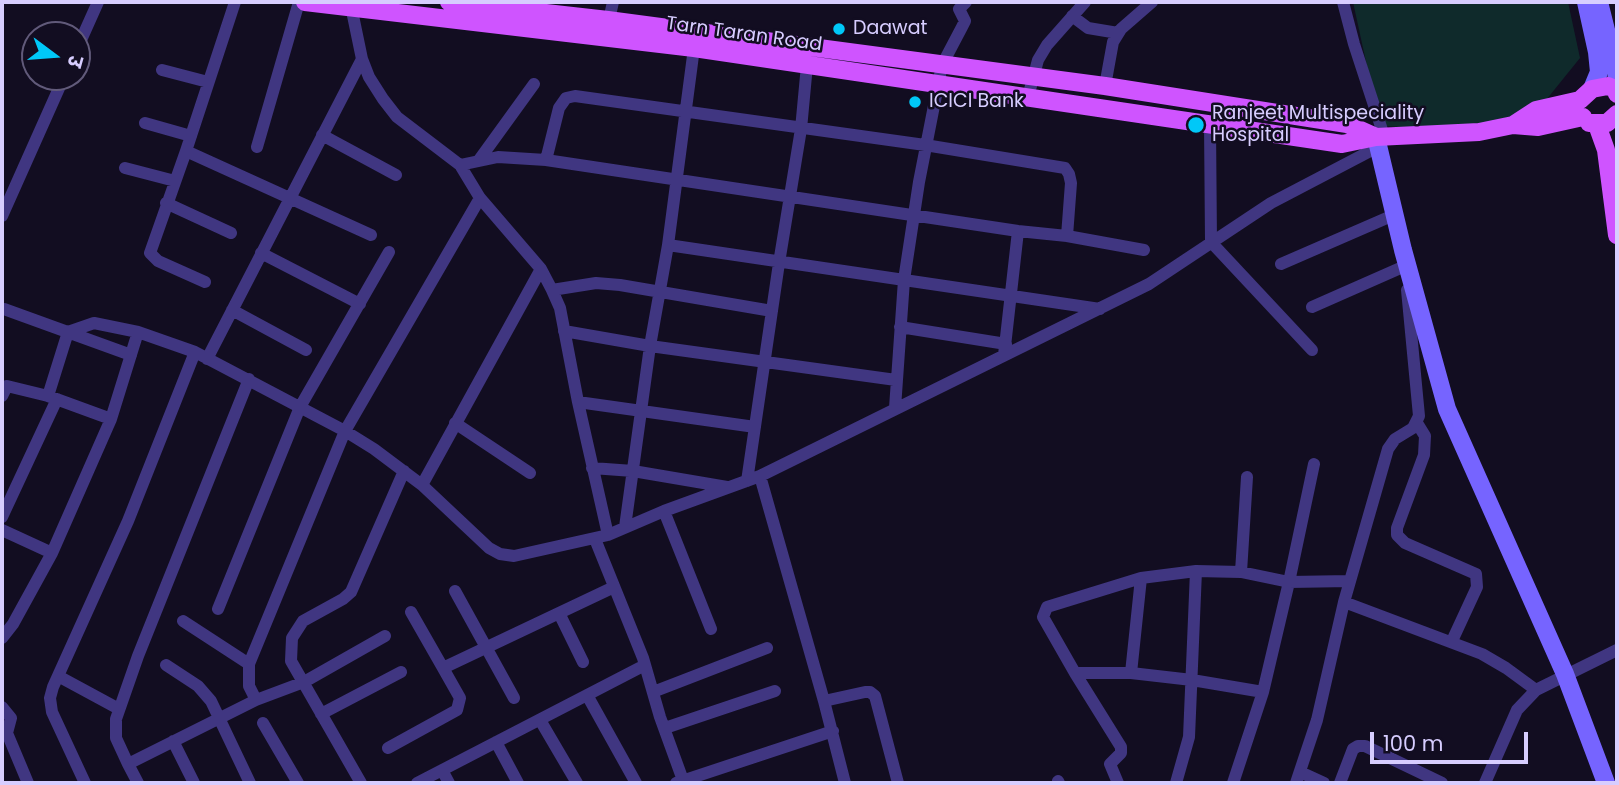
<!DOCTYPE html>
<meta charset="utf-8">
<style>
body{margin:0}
#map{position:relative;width:1619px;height:785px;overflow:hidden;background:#120d21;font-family:Poppins,"Noto Sans Devanagari",sans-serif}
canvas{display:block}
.frame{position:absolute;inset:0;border:4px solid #d7cdff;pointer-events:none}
.north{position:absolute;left:21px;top:21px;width:70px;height:70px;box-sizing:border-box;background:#120d21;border:2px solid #615a7a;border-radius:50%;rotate:106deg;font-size:19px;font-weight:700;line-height:28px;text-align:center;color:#d7cdff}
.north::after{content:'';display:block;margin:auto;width:24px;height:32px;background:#00c8f8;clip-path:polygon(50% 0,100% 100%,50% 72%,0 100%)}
.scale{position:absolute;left:1370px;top:732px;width:158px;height:32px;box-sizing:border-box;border:4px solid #d7cdff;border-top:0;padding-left:9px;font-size:21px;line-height:24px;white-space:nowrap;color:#d7cdff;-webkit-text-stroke:5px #120d21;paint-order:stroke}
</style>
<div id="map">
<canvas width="1619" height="785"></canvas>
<div class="frame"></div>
<div class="north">उ</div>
<div class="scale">100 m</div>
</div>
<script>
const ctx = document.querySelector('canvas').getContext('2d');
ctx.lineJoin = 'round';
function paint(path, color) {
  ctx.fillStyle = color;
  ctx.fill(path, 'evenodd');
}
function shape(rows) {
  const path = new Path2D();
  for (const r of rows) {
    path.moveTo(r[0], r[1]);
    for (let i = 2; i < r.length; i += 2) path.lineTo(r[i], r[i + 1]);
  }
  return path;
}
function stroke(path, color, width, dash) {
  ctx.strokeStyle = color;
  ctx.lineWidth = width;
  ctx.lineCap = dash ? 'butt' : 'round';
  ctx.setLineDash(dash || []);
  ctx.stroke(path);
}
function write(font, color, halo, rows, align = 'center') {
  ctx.font = font + ' Poppins,sans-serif';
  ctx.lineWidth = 5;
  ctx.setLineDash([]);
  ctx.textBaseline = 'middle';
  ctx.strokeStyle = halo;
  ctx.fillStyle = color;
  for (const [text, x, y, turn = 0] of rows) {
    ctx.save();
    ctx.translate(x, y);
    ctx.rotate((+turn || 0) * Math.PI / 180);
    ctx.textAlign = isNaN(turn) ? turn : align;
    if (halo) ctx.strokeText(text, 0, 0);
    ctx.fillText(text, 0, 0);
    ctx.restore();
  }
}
const green = shape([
 [1353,2,1568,2,1580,58,1538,110,1483,131,1380,126]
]);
const minor = shape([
 [1343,2,1354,44,1384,136],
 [351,6,362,59,369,77,383,99,397,117,460,165,480,198,541,269,552,290,560,308,578,402,608,535],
 [1072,16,1088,28,1118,33],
 [605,38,613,2],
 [77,49,98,2],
 [162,70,208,82],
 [1105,86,1113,42,1121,29,1152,2],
 [1028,97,1038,60,1047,45,1085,2],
 [145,123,191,136],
 [1210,124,1211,242,1312,350],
 [322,135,396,175],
 [257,147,299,2],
 [186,151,371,235],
 [479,160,534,84],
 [546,160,559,108,566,98,575,96,925,145,1065,168,1069,174,1071,183,1067,236],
 [460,165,498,157,546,160,1018,231,1067,236,1144,250],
 [125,168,175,181],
 [166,203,231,233],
 [2,216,64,77],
 [668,245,1100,309],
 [261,253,360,304],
 [1281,264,1396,214],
 [205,282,158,261,150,253,186,151,235,2],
 [552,290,596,283,620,285,772,311],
 [1312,307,1405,266],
 [4,309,131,355],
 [232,310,306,350],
 [900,327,1006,344],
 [564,331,650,346,896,380],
 [1004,355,1018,231],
 [207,359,362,59],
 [2,396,7,386,48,396,68,332,94,323,138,332,195,352,345,431,374,449,422,485,489,548,500,554,514,556,608,535,664,511,760,476,1149,284,1271,203,1378,147],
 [48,396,111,419,138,332],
 [578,402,755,427],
 [895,408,904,280,919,182,942,65,962,27,965,21,959,9,966,2],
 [455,423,530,473],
 [1417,423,1425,436,1424,455,1397,528,1397,535,1405,543,1476,574,1477,587,1452,641],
 [592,468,633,471,727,487],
 [760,476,824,701,865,692,870,692,875,696,898,783],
 [747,481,779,263,801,129,807,65],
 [422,485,541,269],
 [664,511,711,629],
 [2,517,57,399],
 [625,527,650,346,668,245,694,48],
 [2,530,52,553],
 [595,539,643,658,660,717,684,783],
 [1196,571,1141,578,1047,607,1043,617,1075,673,1131,673,1192,680,1263,692],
 [1241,572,1247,477],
 [455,591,514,698],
 [1344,602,1482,654,1506,668,1536,690],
 [218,609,300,407,389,252],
 [411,612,443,668],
 [559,613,583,662],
 [183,621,249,664,249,686,256,700],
 [2,638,13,624,52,553,111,419],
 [249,664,345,431,480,198],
 [166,665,198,686,211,701,250,783],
 [1075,673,1121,747,1121,753,1110,764,1118,783],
 [1131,673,1141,578],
 [58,676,119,709],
 [653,692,767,648],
 [587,695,636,783],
 [824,701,845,783],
 [2,707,11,718,7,733,28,783],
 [321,714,401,672],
 [540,720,577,783],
 [263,723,298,783],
 [665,728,775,691],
 [173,741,194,783],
 [496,742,518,783],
 [388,748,457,710,460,698,443,668,614,587],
 [128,764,116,738,116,719,138,656,249,379],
 [442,770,449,783],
 [1300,772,1324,783],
 [1058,781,1059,783],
 [85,783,52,712,50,698,53,687,128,521,195,352],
 [138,783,128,764,256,700,304,682,385,636],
 [361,783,291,661,292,638,303,621,343,599,351,592,404,471],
 [417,783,645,665],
 [676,783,833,731],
 [1176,783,1189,737,1196,571,1241,572,1289,582,1350,581],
 [1233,783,1263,692,1289,582,1314,464],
 [1296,783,1317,720,1344,602,1388,449,1395,439,1413,428,1419,416,1407,290],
 [1340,783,1353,749,1358,746,1365,746,1442,783],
 [1485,783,1517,710,1536,690,1617,650]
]);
const secondary = shape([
 [1586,2,1597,52,1599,72,1592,89],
 [1599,2,1617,74,1615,89],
 [1376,137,1403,250,1447,409,1565,674,1606,783]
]);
const primary = shape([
 [305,2,694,48,1342,144,1376,137,1479,132,1513,125,1538,127,1583,117],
 [449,2,608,20,1105,86,1347,124,1376,137],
 [1589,123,1607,123,1617,114],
 [1513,125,1536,110,1580,100,1592,89,1608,86,1615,89,1617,94],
 [1597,125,1606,150,1617,235]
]);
const markers = [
 [839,29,7,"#00c8f8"],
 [915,102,7,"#00c8f8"],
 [1196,125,9,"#00c8f8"]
];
const poiNames = [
 ["Daawat",853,29],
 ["ICICI Bank",929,102],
 ["Ranjeet Multispeciality",1212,114],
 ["Hospital",1212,136]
];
const streetNames = [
 ["Tarn Taran Road",744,35,8]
];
paint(green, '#0f2a2b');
stroke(minor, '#403681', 12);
stroke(secondary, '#7664ff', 18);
stroke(primary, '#cf54ff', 18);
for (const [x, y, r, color] of markers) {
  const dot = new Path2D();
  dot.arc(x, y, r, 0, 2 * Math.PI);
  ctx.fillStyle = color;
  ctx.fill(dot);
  stroke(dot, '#120d21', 2.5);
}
write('19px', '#d7cdff', '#120d21', poiNames, 'left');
write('19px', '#d7cdff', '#120d21', streetNames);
</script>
